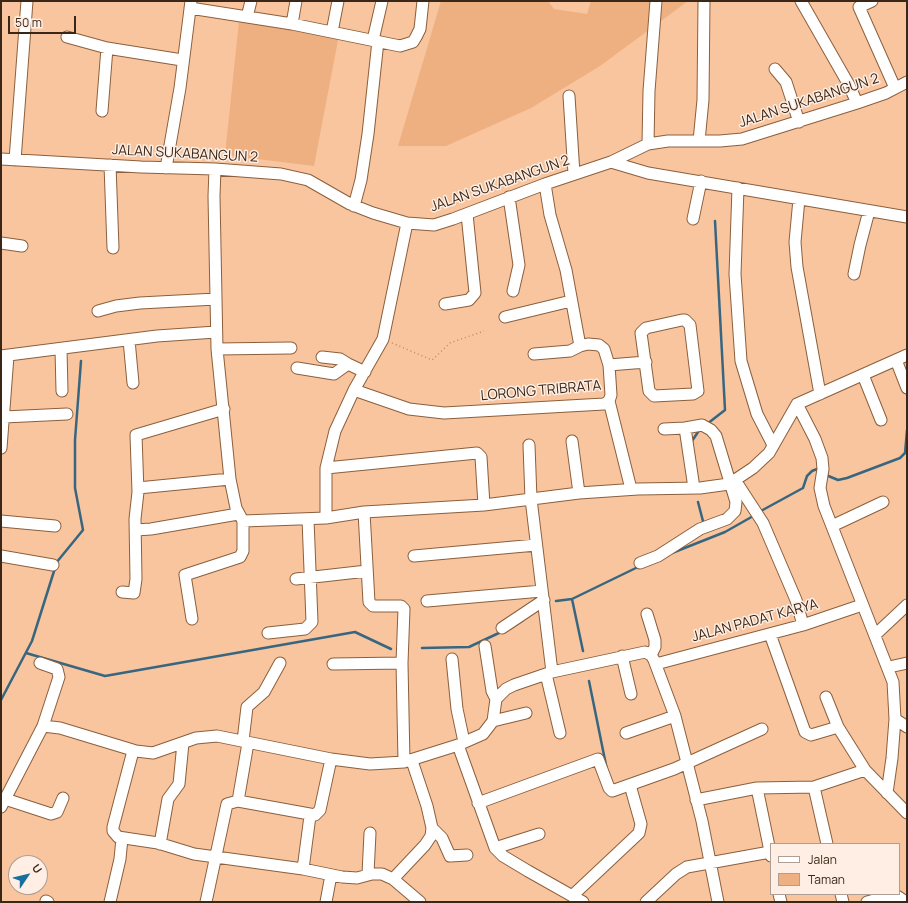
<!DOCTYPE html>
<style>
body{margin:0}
#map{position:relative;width:908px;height:903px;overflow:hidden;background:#f8c59f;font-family:Manrope,sans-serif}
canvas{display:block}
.frame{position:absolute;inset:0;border:2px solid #3a2718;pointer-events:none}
.legend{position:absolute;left:770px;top:843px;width:130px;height:52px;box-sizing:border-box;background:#feeee3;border:1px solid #b09e92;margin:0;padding:5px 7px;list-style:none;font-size:12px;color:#3a2718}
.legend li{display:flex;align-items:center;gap:8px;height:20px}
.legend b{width:20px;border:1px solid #b09e92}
.north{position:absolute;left:8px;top:855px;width:40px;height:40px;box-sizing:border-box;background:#feeee3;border:1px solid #b09e92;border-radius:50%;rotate:55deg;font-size:11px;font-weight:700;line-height:16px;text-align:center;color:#3a2718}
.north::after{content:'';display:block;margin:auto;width:14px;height:18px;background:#16709f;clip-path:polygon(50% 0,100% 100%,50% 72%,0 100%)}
.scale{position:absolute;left:8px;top:16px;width:68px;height:18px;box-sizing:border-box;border:2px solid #3a2718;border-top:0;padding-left:5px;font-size:12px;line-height:14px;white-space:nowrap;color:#3a2718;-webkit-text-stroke:3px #feeee3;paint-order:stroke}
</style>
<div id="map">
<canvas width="908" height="903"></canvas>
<div class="frame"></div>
<ul class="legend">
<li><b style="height:5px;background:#fff"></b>Jalan</li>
<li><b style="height:11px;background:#eeb081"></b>Taman</li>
</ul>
<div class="north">U</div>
<div class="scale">50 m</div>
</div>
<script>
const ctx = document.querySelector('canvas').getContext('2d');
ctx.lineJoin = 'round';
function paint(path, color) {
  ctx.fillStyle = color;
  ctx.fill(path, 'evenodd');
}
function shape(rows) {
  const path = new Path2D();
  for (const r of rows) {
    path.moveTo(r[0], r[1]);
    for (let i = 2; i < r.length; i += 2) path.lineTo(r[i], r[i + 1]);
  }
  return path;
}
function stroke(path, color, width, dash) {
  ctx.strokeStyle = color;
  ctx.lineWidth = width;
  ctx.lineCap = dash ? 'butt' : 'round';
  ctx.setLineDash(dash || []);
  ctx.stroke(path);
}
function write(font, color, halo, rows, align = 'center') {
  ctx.font = font + ' Manrope,sans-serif';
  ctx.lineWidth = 3;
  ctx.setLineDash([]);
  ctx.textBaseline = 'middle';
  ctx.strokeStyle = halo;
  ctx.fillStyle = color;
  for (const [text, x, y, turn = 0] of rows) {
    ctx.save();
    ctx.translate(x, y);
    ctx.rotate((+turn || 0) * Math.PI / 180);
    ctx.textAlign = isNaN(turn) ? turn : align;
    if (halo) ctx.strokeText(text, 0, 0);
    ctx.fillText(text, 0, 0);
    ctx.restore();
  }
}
const green = shape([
 [441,1,548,1,554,9,587,14,591,1,688,1,600,66,531,108,446,146,398,146],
 [239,21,339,35,314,166,225,155]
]);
const stream = shape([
 [707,424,725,410,715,221],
 [692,441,700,429],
 [826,475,838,480,847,478,900,458,905,453,907,430],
 [698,502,704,525],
 [759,512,803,488,807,476,812,471,817,469,820,471],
 [672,553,725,532,755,515],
 [56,563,83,530,75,488,75,440,81,361],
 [572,599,583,651],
 [556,601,572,599,640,566],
 [511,628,522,621],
 [422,648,469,647,501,632],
 [26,653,105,676,355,632,391,649],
 [589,681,607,770],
 [1,700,32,641,55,568]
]);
const path = shape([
 [392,343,432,360,450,343,484,331]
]);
const minor = shape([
 [801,1,849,85,857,103],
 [872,1,859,7,895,88],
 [190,8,292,24,400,46,413,42,416,37,420,29,423,1],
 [247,17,251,1],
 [292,24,296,1],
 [332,32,338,1],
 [67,37,107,48,182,60],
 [373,40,382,1],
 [775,69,786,82,799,122],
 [569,96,574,174],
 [102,111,107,48],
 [699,141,703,100,704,1],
 [648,144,649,91,656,1],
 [1,159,141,167,215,169,281,174,308,180,350,204,373,213,407,223,434,225,453,219,545,184,611,162,648,144,668,141,720,141,742,139,857,103,886,93,907,82],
 [15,160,27,1],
 [611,162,648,173,907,217],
 [110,165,113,248],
 [166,168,180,88,191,1],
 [215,169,214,196,217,349,230,479,236,508,243,521,326,518,364,512,484,505,579,493,638,489,700,488,729,484,753,468,769,453,797,404,907,355],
 [738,188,735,274,741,361,757,414,773,445],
 [509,197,519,265,513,291],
 [799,199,795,242,797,267,820,394],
 [354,206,361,180,368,134,378,41],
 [693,219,701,181],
 [1,243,22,246],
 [854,274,860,245,869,211],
 [445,304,469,300,475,293,467,214],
 [98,311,116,306,140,303,216,299],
 [505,317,571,301],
 [682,320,685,320,690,325,698,391,693,394,654,396,649,391,641,333,646,328,682,320],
 [129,340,133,383],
 [61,349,62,391],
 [217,349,291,348],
 [534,354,570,351,580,346],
 [1,356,157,336,216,332],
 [322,357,340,359,348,364],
 [896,360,907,388],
 [609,365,646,362],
 [297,368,334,374,348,364,365,372],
 [863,375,881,420],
 [354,390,409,409,444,413,604,404,609,401,611,395,609,365,604,349,599,345,588,344,580,346,566,270,550,215,545,184],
 [609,401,631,489],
 [797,404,815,439,822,458,823,469,820,488,824,506,893,682,895,719,892,758,887,793],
 [4,417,67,414],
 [664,429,685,428],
 [572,441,579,493],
 [529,445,531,499,552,672],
 [1,448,8,356],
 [326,468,477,453,481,457,484,505],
 [735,480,763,523,796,600,803,625],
 [138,488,230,479],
 [364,512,369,602,373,606,401,606,404,609,402,663,404,762],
 [326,518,326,468,335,431,354,390,383,339,407,223],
 [1,521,55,526],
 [832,526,883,502],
 [136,530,151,529,238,514],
 [1,556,53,565],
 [414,556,536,545],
 [640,563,658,556,700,529,727,519,735,511,736,502,716,436,711,430,702,425,685,428,694,488],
 [296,579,367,571],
 [122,592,134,593,136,579,135,519,138,492,136,435,224,409],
 [427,601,542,591],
 [647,614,655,640,655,647,651,655],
 [192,619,185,575,240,557,243,551,243,521],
 [502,628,544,600],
 [268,633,305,629,312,622,308,519],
 [770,634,805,732,811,735,838,727],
 [875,635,907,605],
 [485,646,492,691,496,699],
 [622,656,631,694],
 [452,659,457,709,464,742],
 [333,664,402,663],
 [656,664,803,625,862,605],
 [889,667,907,663],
 [546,674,560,733],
 [826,697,838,727,865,770,907,813],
 [895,719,907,727],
 [493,721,526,713],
 [43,726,60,728,136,751,153,753,196,738,217,736,331,759,370,764,404,762,458,745,483,734,493,721,496,699,506,689,514,685,552,672,645,652,651,655,654,660,675,716,702,821,718,902],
 [626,733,675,716],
 [243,741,247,707,264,692,280,663],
 [458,745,495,848,503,856,528,871,583,902],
 [133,751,113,827,113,831,118,837,158,843,194,854,303,869,342,877,357,878,372,874,382,874,393,879,420,902],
 [814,787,827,844],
 [757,788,771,856],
 [5,799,51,814,57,812,63,798],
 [696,800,757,788,814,787,865,770],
 [238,801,248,743],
 [478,803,598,759,609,788,612,791,674,769,762,729],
 [1,807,43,726,59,677,57,669,40,663],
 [432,828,442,838,450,856,467,855],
 [160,844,168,799,179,784,183,743],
 [495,848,539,834],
 [303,869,310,816],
 [368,874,370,833],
 [393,879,425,845,431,836,432,828,427,806,412,761],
 [779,894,781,902],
 [841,894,843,902],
 [572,896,639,833,641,824,630,785],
 [46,901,48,902],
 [110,902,120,859,122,838],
 [206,902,227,804,238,801,315,815,320,810,331,759],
 [326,902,331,875],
 [646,902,676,874,687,867,770,852],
 [867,902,885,897,897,896,906,902]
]);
const streetNames = [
 ["JALAN SUKABANGUN 2",809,101,-18],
 ["JALAN SUKABANGUN 2",185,154,3],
 ["JALAN SUKABANGUN 2",500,184,-19],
 ["LORONG TRIBRATA",541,391,-5],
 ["JALAN PADAT KARYA",755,621,-15]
];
paint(green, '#eeb081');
stroke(stream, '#386680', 2.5);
stroke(minor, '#8c5f3c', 13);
stroke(path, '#b58d6f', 1.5, [1, 3]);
stroke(minor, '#fff', 11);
write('14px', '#3a2718', '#feeee3', streetNames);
</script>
